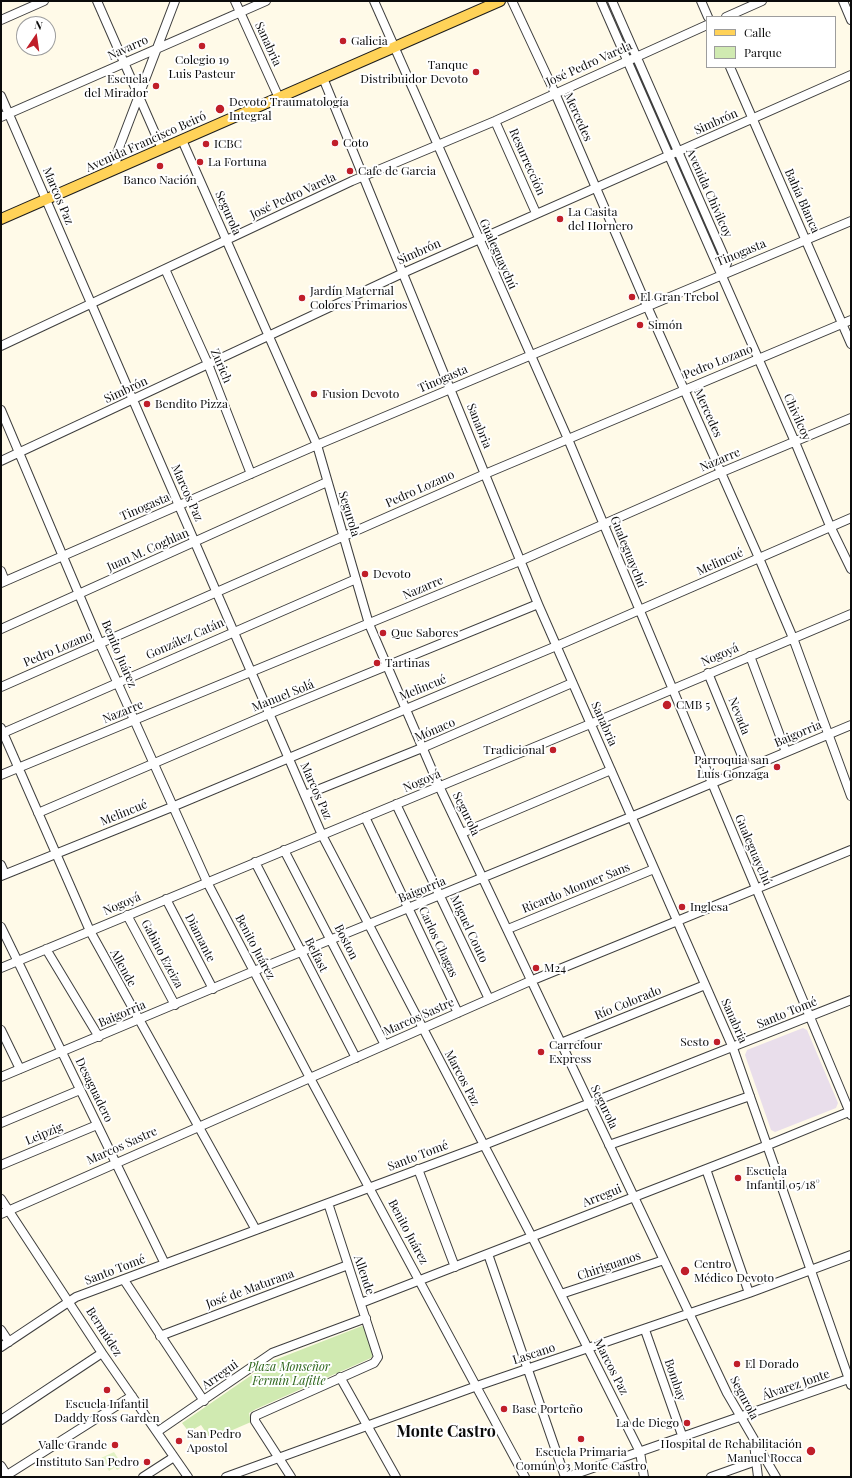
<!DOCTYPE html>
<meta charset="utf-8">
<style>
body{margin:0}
#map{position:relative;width:852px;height:1478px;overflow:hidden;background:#fffae8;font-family:"Playfair Display",serif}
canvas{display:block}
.frame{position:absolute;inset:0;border:2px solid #0b0b0b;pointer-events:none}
.legend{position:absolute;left:706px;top:16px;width:130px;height:52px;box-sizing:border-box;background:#fff;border:1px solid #9d9d9d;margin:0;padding:5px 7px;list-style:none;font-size:12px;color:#0b0b0b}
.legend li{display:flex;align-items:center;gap:8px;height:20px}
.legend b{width:20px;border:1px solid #9d9d9d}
.north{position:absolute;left:16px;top:16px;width:40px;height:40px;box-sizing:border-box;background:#fff;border:1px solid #9d9d9d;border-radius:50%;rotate:13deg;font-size:11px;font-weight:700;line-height:16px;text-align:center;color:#0b0b0b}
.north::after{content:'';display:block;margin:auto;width:14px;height:18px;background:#c01e29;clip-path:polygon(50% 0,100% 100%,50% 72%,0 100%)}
</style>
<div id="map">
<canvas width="852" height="1478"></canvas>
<div class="frame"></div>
<ul class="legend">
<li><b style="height:5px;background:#ffd258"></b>Calle</li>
<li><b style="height:11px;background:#d0eab1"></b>Parque</li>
</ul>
<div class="north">N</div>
</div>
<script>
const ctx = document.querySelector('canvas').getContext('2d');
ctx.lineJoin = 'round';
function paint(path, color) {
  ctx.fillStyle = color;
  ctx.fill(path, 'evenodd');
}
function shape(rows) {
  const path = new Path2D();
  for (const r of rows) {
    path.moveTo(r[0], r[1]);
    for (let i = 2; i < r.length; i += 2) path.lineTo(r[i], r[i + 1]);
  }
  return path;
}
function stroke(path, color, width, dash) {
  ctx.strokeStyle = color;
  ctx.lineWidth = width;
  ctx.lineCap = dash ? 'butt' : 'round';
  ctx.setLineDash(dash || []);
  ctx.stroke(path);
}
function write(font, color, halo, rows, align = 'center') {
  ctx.font = font + ' "Playfair Display",serif';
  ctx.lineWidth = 4;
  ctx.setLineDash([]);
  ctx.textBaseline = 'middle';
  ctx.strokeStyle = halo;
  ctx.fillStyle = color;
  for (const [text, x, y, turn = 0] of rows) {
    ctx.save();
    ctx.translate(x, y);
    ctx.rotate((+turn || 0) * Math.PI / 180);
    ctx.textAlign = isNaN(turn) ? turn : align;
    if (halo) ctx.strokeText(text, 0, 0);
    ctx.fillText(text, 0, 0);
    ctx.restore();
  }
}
const industrial = shape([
 [803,1028,807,1030,838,1103,836,1108,775,1132,771,1130,745,1055,747,1050]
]);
const green = shape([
 [679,162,722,260,722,262,719,262,676,164],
 [362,1326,365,1328,373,1355,371,1358,256,1409,249,1413,251,1422,214,1438,213,1436,210,1438,201,1425,189,1432,182,1423,272,1361]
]);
const pitch = shape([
 [114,1452,123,1466,117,1470,115,1467,109,1471,101,1458]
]);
const minor = shape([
 [97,1,162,149],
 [235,1,279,98],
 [374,1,568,439,851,1115],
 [512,1,555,93,647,306,759,558,793,638,851,796],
 [601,1,795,442,830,526,851,569],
 [612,1,727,263,722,274],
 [701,1,708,17],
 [843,1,851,20],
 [726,17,762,1],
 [1,20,44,1],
 [730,67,851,344],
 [323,78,538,604,733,1048,851,1385],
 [1,96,322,835,532,1237,640,1452,644,1477],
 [1,117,266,1],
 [495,121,536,213],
 [182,140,317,445,369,624,439,786,727,1393,776,1477],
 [116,169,117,153,175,1],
 [165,269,208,364,251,474],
 [1,346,352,181,495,121,707,25],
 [1,410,100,644,207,882,310,1078,525,1477],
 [1,461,403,273,851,75],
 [1,571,5,581],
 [1,583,317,445,851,221],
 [1,629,327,482],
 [750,656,786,752],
 [708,673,747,768],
 [1,687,485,474,851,320],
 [1,728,90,931,256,1230],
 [3,733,356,579],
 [1,775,520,561,722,472,851,418],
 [305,795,422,748,572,683],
 [396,804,489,999],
 [38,813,269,714,538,604],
 [365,817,458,1013],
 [462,833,611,770],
 [284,850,385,1045],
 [255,862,356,1058],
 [1,865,5,874],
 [1,876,172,807,566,642,851,518],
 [166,899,213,989],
 [127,915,175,1005],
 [1,927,165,1264],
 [508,929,654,869],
 [46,949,99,1037],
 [1,968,595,722,851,614],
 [1,1030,20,1069],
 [561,1043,705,985],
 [1,1077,254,971,643,812,851,725],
 [1,1123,80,1090],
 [609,1145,750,1096],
 [1,1165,97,1125],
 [418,1169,455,1267],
 [706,1169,749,1293],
 [1,1199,102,1353,188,1477],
 [1,1214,528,982,851,850],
 [488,1254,565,1477],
 [124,1280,204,1401],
 [561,1294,664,1260],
 [361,1303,768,1145,851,1111],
 [1,1330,9,1342],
 [645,1330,683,1438],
 [160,1336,348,1265],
 [1,1347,76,1297,484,1145,851,1000],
 [340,1377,396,1477],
 [1,1420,102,1353],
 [157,1432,272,1353,366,1318],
 [754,1444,758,1477],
 [1,1466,8,1477],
 [4,1477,132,1396],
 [143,1477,174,1457],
 [226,1477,477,1386,749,1293,851,1255],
 [291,1477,255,1421,255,1416,374,1363,378,1357,328,1203],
 [567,1477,851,1378],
 [711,1477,756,1461]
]);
const major = shape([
 [1,219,500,1]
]);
const markers = [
 [343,41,4,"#c01e29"],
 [202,46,4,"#c01e29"],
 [476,72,4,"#c01e29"],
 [156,86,4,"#c01e29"],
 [220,109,5,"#c01e29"],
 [335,143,4,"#c01e29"],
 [206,144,4,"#c01e29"],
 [200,162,4,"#c01e29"],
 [160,166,4,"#c01e29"],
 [350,171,4,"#c01e29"],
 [560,219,4,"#c01e29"],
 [632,297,4,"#c01e29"],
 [302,298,4,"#c01e29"],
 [640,325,4,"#c01e29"],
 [314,394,4,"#c01e29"],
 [147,404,4,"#c01e29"],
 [365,574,4,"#c01e29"],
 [383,633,4,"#c01e29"],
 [377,663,4,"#c01e29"],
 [667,705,5,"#c01e29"],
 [553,750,4,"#c01e29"],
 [777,767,4,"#c01e29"],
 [682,907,4,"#c01e29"],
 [536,968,4,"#c01e29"],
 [717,1042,4,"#c01e29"],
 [541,1052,4,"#c01e29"],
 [738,1178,4,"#c01e29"],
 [685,1271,5,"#c01e29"],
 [737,1364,4,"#c01e29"],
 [107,1390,4,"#c01e29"],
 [504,1409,4,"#c01e29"],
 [687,1423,4,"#c01e29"],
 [581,1439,4,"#c01e29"],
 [179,1441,4,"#c01e29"],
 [115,1445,4,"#c01e29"],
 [811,1451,5,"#c01e29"],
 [147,1462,4,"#c01e29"]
];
const poiNames = [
 ["Galicia",351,41],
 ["Colegio 19",202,60,"center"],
 ["Luis Pasteur",202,74,"center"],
 ["Tanque",468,65,"right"],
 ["Distribuidor Devoto",468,79,"right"],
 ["Escuela",148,79,"right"],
 ["del Mirador",148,93,"right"],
 ["Devoto Traumatología",229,102],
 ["Integral",229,116],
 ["Coto",343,143],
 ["ICBC",214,144],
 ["La Fortuna",208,162],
 ["Cafe de Garcia",358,171],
 ["Banco Nación",160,180,"center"],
 ["La Casita",568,212],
 ["del Hornero",568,226],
 ["Jardín Maternal",310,291],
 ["Colores Primarios",310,305],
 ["El Gran Trebol",640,297],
 ["Simón",648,325],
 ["Fusion Devoto",322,394],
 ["Bendito Pizza",155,404],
 ["Devoto",373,574],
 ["Que Sabores",391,633],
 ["Tartinas",385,663],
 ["CMB 5",676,705],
 ["Tradicional",545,750,"right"],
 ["Parroquia san",769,760,"right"],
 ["Luís Gonzaga",769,774,"right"],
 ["Inglesa",690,907],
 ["M24",544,968],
 ["Sesto",709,1042,"right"],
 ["Carrefour",549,1045],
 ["Express",549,1059],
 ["Escuela",746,1171],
 ["Infantil 05/18°",746,1185],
 ["Centro",694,1264],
 ["Médico Devoto",694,1278],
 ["El Dorado",745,1364],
 ["Escuela Infantil",107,1404,"center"],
 ["Daddy Ross Garden",107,1418,"center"],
 ["Base Porteño",512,1409],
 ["La de Diego",679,1423,"right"],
 ["San Pedro",187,1434],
 ["Apostol",187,1448],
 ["Hospital de Rehabilitación",802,1444,"right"],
 ["Manuel Rocca",802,1458,"right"],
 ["Valle Grande",107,1445,"right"],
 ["Escuela Primaria",581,1452,"center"],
 ["Común 03 Monte Castro",581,1466,"center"],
 ["Instituto San Pedro",139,1462,"right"]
];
const streetNames = [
 ["Sanabria",268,44,65],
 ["Navarro",128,48,-24],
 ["José Pedro Varela",589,64,-24],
 ["Mercedes",578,117,66],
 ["Simbrón",716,122,-24],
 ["Avenida Francisco Beiró",146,142,-24],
 ["Resurrección",527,162,66],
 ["Avenida Chivilcoy",709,193,66],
 ["Marcos Paz",58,196,67],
 ["José Pedro Varela",293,196,-25],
 ["Bahía Blanca",802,201,66],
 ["Segurola",228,213,66],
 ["Simbrón",419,252,-24],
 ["Tinogasta",741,253,-22],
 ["Gualeguaychú",498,254,66],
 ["Pedro Lozano",718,362,-22],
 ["Zurich",221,366,67],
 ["Tinogasta",443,379,-23],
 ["Simbrón",126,390,-25],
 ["Mercedes",708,413,66],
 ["Chivilcoy",797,417,66],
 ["Sanabria",479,426,68],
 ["Nazarre",720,460,-23],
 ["Pedro Lozano",420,489,-24],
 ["Marcos Paz",187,493,66],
 ["Tinogasta",145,507,-23],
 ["Segurola",349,514,73],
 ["Juan M. Coghlan",148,550,-24],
 ["Gualeguaychú",628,552,68],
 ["Melincué",720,562,-24],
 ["Nazarre",423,588,-23],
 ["González Catán",185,639,-24],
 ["Pedro Lozano",58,649,-23],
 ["Benito Juárez",119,654,67],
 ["Nogoyá",720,655,-23],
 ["Melincué",423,688,-22],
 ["Manuel Solá",283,696,-22],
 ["Nazarre",123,712,-22],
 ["Nevada",739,716,68],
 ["Sanabria",604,724,66],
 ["Mónaco",435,730,-23],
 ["Baigorria",798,734,-23],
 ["Nogoyá",422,781,-23],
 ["Marcos Paz",316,791,66],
 ["Melincué",124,813,-22],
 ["Segurola",466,814,64],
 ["Gualeguaychú",753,850,67],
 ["Ricardo Monner Sans",576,888,-22],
 ["Baigorria",422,890,-22],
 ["Nogoyá",122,904,-23],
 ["Miguel Couto",469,929,65],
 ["Diamante",200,938,63],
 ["Boston",346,942,63],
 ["Carlos Chagas",438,942,65],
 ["Benito Juárez",255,947,62],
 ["Gabino Ezeiza",162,954,62],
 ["Belfast",316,955,63],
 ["Allende",123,968,61],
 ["Río Colorado",628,1003,-22],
 ["Santo Tomé",787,1013,-22],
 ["Baigorria",122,1014,-23],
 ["Marcos Sastre",419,1017,-24],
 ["Sanabria",734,1021,66],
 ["Marcos Paz",462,1078,62],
 ["Desaguadero",94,1090,64],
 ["Segurola",604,1107,64],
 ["Leipzig",44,1134,-23],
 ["Marcos Sastre",122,1146,-24],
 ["Santo Tomé",418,1156,-21],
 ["Arregui",602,1196,-22],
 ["Benito Juárez",408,1232,62],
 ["Chiriguanos",609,1266,-19],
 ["Santo Tomé",115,1270,-21],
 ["Allende",364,1275,71],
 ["José de Maturana",250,1289,-20],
 ["Bermúdez",104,1332,57],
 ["Lascano",534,1354,-18],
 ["Marcos Paz",611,1367,63],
 ["Arregui",220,1375,-35],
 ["Bombay",675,1380,71],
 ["Álvarez Jonte",796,1385,-19],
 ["Segurola",744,1398,62]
];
const parkNames = [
 ["Plaza Monseñor",289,1367],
 ["Fermín Lafitte",289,1381]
];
const districtNames = [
 ["Monte Castro",446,1432]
];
paint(industrial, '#e9deeb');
paint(green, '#d0eab1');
paint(pitch, '#e2f1c3');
stroke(minor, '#3e3e3e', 10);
stroke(major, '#1c1c1c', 12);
stroke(minor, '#fff', 8);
stroke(major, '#ffd258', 10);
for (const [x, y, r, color] of markers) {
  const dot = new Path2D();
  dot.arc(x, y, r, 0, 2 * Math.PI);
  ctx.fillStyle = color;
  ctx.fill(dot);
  stroke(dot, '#fff', 1.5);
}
write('12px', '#0b0b0b', '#fff', poiNames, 'left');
write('12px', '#0b0b0b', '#fff', streetNames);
write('italic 12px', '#2b6419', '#fff', parkNames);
write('bold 16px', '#0b0b0b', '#fff', districtNames);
</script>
